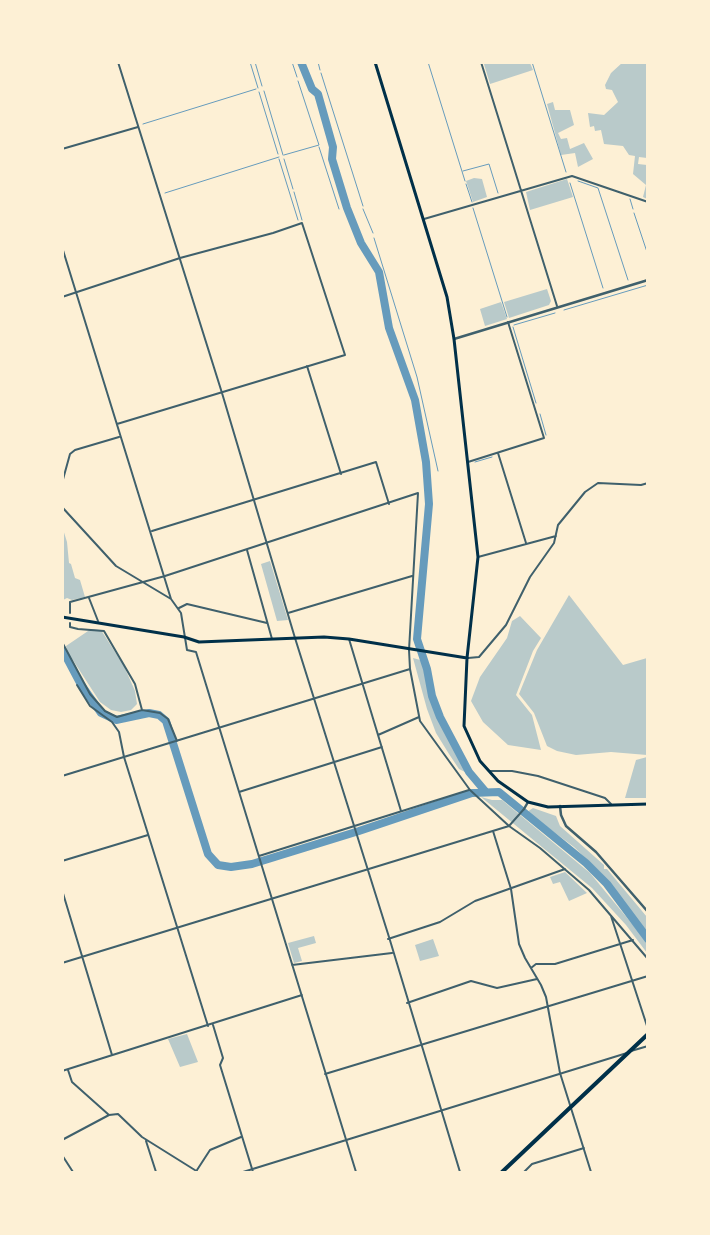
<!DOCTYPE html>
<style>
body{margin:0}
#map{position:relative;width:710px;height:1235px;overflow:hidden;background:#fdf0d5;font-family:"Varela Round",sans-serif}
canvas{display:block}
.frame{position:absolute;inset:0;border:64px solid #fdf0d5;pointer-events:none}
</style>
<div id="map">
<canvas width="710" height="1235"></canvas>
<div class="frame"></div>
</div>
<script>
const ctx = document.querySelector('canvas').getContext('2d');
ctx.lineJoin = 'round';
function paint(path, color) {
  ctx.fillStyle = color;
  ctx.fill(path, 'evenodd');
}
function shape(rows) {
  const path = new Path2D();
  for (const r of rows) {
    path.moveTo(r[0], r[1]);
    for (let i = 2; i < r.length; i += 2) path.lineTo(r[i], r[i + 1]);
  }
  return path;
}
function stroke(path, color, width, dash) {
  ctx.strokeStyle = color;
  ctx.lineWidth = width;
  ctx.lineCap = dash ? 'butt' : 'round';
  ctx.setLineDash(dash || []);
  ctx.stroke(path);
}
const green = shape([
 [489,62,530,63,533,70,490,84,484,64],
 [623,62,647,63,647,158,639,157,638,164,647,165,647,199,643,197,646,185,633,174,635,156,629,155,623,146,604,144,601,130,595,131,594,126,590,127,588,113,604,115,618,102,612,90,606,89,605,85,611,73],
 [553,102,555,110,570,110,574,125,558,133,561,139,567,138,570,149,584,143,593,159,578,167,575,153,561,155,547,104],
 [474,178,482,179,487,197,473,202,466,181],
 [567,179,573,197,530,210,526,192],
 [547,289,551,301,549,305,509,318,504,302],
 [501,302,507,319,485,326,480,309],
 [62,526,67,542,69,563,71,564,75,578,80,580,85,597,72,600,67,598,63,600],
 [270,561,288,620,277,621,261,564],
 [569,595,623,665,647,658,647,755,611,752,576,755,557,751,547,746,534,713,519,694,537,650],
 [520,616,541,638,533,651,516,695,532,715,541,750,508,745,483,722,471,701,480,677,507,638,512,621],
 [91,629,101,630,124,666,135,691,137,704,131,710,121,712,111,710,100,702,67,651,66,646],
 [413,658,424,661,428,688,434,709,467,773,459,769,449,754,436,733,427,709],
 [647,757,647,798,625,798,636,760],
 [481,797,492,800,502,800,590,873,647,942,647,953,626,925,592,888],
 [533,808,556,816,560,826,604,865,604,869,607,869,647,917,647,933,601,873,574,847,527,812],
 [565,872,587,893,569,901,560,882,553,884,550,877],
 [314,936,316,943,298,948,302,961,294,963,288,943],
 [433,939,439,956,420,961,415,945],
 [187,1034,198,1062,180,1067,168,1039]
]);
const stream = shape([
 [250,62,258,88],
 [255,62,262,86],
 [292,62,297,77],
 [318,62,320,70],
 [428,62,465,181],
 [532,62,566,172],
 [321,73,363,206],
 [264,91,283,155],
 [259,92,278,154],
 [143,124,256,89],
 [319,147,339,209],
 [284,155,319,145,298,81],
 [279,159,298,220],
 [284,159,293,189],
 [463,171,489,164,498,193],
 [578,181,598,188,628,280],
 [570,183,603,288],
 [466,184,472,202],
 [294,192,302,220],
 [165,193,279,157],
 [630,199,633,209],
 [473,208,507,317],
 [363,209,373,233],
 [634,213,648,255],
 [374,238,417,377,438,471],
 [564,310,648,285],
 [514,325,555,313],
 [513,327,536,403],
 [540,414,546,435],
 [475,462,492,457]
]);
const river = shape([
 [301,62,312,89,318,94,333,147,332,159,347,208,361,243,379,272,389,328,415,400,426,462,429,504,417,639,427,669,432,696,440,717,469,772,485,791],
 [62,649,80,683,101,713,116,720,149,713,159,715,166,721,208,854,218,865,231,867,252,864,359,831,472,793,499,792,586,863,607,884,648,939]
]);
const minor = shape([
 [118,62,222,393,295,638,389,937,460,1172],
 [481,62,557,306],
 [62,149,138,127],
 [424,219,572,176,648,202],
 [62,247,171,599],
 [62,297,180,258,273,233,302,223,345,355,117,424],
 [307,366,341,474],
 [498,453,526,543],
 [468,462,544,438,508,322],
 [62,483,70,454,75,450,119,437],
 [62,507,116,566,171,599,181,613,187,650,196,652,356,1172],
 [152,531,376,462,389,504],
 [247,550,272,639],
 [478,557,556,536],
 [89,598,98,621],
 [179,608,187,604,267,623],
 [70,613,70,602,165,576,418,493,409,650,410,669,420,721,470,790,509,826,540,848,589,890,648,959],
 [288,613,412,576],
 [349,639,401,811],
 [62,642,90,694,105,711,117,717,142,710,135,684,104,631,78,629,70,627,70,623],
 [468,658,479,657,506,625,530,577,554,543,558,525,585,492,598,483,641,485,648,483],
 [77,685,90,706,112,722,119,732,124,757,208,1026],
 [142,710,160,713,168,719,177,741],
 [378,735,419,717],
 [490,771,512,771,538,776,605,798,611,804],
 [62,776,410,669],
 [239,792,382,747],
 [493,831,511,889,519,944,525,958,541,985,546,997,560,1073,591,1172],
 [259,856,469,790],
 [62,861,148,835],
 [62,890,112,1055],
 [611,916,648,1029],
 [388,939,440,922,475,901,565,869],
 [62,963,509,826,524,809],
 [292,965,392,953],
 [531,968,536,964,555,964,633,940],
 [407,1003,471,981,497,988,537,979],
 [213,1025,223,1058,220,1065,253,1172],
 [631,1051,648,1046],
 [68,1070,72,1082,109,1115],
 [62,1071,302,995],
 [325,1074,648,976],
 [62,1140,109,1115,118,1114,142,1137,198,1172],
 [146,1141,156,1172],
 [62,1155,73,1172],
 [197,1170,210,1150,241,1137],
 [243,1172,627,1053],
 [524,1172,532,1164,584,1148]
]);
const tertiary = shape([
 [454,339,648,280],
 [560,806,561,815,566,826,596,852,648,912],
 [524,809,528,802]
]);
const secondary = shape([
 [375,62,447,297,454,339,478,557,467,658]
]);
const primary = shape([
 [62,617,184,637,199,642,324,637,349,639,467,658,464,726,480,761,498,781,528,802,548,807,648,804]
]);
const motorway = shape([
 [502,1172,648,1034]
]);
paint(green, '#b9caca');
stroke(stream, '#669bbc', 1);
stroke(river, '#669bbc', 8);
stroke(minor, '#3f606c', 2);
stroke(tertiary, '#3f606c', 2.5);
stroke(secondary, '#003049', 3);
stroke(primary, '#003049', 3);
stroke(motorway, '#003049', 4);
</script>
